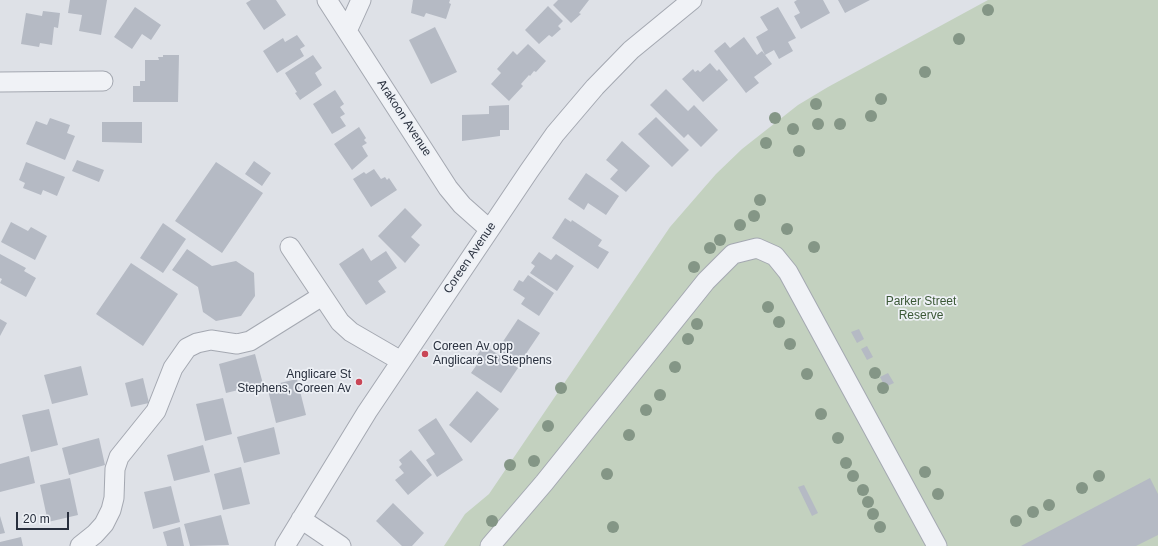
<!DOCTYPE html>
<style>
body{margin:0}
#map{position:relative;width:1158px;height:546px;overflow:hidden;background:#dee1e7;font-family:Arial,sans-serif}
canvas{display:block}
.scale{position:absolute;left:16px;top:512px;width:53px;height:18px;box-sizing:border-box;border:2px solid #282f3d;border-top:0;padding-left:5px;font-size:12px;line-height:14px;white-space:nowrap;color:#282f3d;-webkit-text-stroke:3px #edf0f5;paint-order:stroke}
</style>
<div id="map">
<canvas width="1158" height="546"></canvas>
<div class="scale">20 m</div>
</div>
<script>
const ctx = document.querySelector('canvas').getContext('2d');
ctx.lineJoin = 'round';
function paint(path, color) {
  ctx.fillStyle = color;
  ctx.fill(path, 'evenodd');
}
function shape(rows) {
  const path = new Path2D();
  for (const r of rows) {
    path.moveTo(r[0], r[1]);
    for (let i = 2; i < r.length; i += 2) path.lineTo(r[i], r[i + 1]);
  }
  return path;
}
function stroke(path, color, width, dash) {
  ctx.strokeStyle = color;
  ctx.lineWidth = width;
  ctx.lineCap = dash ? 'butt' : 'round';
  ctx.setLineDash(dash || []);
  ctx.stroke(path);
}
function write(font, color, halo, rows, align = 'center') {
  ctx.font = font + ' Arial,sans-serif';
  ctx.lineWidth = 3.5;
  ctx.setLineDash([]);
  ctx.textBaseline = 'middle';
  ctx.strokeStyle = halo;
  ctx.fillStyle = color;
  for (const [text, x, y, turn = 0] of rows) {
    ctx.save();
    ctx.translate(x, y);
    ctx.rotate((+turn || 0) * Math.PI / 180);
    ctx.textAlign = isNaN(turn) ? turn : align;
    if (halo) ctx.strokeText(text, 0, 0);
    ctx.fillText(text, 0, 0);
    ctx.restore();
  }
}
const green = shape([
 [988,0,1158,0,1158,546,444,546,465,514,489,494,670,227,716,174,742,149,798,105,828,87]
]);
const building = shape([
 [70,0,107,0,101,35,79,31,82,15,68,13],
 [251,0,276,0,286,15,264,30,246,3],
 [413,0,450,0,449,3,451,4,446,19,426,13,424,17,411,13],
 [558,0,589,0,579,13,581,14,571,23,553,5],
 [797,0,823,0,830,13,801,29,794,16,800,13,794,2],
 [838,0,870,0,845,13],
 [548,6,563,21,558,26,561,29,552,37,549,35,539,44,525,30],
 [135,7,161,25,151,40,142,34,132,49,114,37],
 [778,7,796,38,788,42,793,51,779,59,774,50,765,55,756,37,768,30,760,17],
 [43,11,60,13,58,28,54,27,52,45,40,43,39,47,21,44,26,13,42,16],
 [435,27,457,72,431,84,409,40],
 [297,35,305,46,300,49,304,56,277,73,263,51,283,38,285,42],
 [744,37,757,55,762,51,772,64,754,77,759,83,746,93,714,51,725,42,730,48],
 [528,44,546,61,536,72,534,71,530,76,529,75,521,84,523,86,509,101,491,84,501,73,497,69,513,51,517,55],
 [163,55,179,55,178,102,133,102,133,86,140,86,140,81,145,81,145,60,159,60,158,57,163,57],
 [313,55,322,68,315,73,322,85,300,100,295,93,297,92,285,73],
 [710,63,717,71,719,69,728,80,703,102,682,79,693,69,695,72,698,70,700,72],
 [666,89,688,111,694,105,718,130,701,147,688,134,684,138,650,105],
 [335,90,344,104,340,107,345,114,340,117,346,126,332,134,313,104],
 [509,105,509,130,500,130,500,136,462,141,462,115,489,114,489,106],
 [656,117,689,150,672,167,638,134],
 [50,118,70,125,67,133,75,136,65,160,26,144,36,121,47,125],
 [102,122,142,122,142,143,102,142],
 [359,127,366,138,364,140,367,143,362,146,368,156,352,170,334,144],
 [622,141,650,166,626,192,610,179,618,170,606,160],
 [77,160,104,170,99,182,72,171],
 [254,161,271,173,262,186,245,174],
 [26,162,65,177,57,196,43,190,41,195,23,188,25,183,19,180],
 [216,162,263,193,222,253,175,221],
 [374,169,381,179,385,177,387,180,389,178,397,190,371,207,353,179,364,172,366,174],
 [586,173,619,196,606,215,588,203,584,210,568,199],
 [405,208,422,225,411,237,420,245,405,263,378,236],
 [565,218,571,222,572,220,602,240,598,246,609,252,598,269,552,238],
 [11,222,28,231,31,227,47,236,35,260,1,242],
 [163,223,186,239,163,273,140,258],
 [363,248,371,261,386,251,397,268,378,281,386,292,366,305,339,264],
 [187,249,212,266,236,261,254,273,255,296,241,316,216,321,203,312,198,287,172,270],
 [539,252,551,260,556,254,574,266,557,291,530,273,535,266,531,263],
 [0,254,26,268,24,271,36,278,26,297,0,283,2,279,0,278],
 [131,263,178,294,143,346,96,314],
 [528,275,554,293,539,316,521,304,525,298,513,290,519,280,523,282],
 [0,319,7,323,0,336],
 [518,319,540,333,519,364,498,349],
 [859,329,864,339,857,343,851,332],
 [484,345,518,368,501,393,471,373,478,363,474,360],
 [867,346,873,357,867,360,861,349],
 [255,354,263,384,226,393,219,364],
 [81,366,88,395,52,404,44,375],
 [888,373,894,383,885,387,880,377],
 [143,378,149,403,131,407,125,383],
 [297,379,306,415,276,423,267,386],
 [477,391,499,409,471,443,449,425],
 [223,398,232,434,205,441,196,404],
 [49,409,58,445,31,452,22,415],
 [436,418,463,460,437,477,426,460,435,454,418,430],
 [274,427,280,454,244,463,237,437],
 [99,438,105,465,69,475,62,448],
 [203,445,210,472,174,481,167,455],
 [411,450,432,475,408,495,395,480,404,473,399,467,402,464,399,460],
 [29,456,35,483,0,492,0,464],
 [241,467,250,504,223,510,214,474],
 [70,478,78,515,48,522,40,485],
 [1150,478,1158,494,1158,535,1136,546,1021,546],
 [804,485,818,513,812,516,798,487],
 [171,486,180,522,153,529,144,492],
 [393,503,424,533,412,546,402,546,376,521],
 [221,515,229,545,190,546,184,524],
 [0,516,5,533,0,534],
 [180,527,184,546,167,546,163,532],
 [21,537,23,546,0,546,0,542]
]);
const minor = shape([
 [327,0,448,188,462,205,489,229],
 [347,31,361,0],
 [0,82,103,81],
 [290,247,340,322,351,332,401,361],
 [301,519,341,546],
 [80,546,95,534,104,524,111,510,114,498,115,469,119,457,156,411,173,368,187,348,197,343,211,340,237,344,250,341,322,296],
 [285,546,367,412,529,171,555,134,595,87,631,50,692,0],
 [490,546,544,483,706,281,733,254,757,248,775,256,788,272,937,546]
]);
const trees = [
 [988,10],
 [959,39],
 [925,72],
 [881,99],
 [816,104],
 [871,116],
 [775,118],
 [818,124],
 [840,124],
 [793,129],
 [766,143],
 [799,151],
 [760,200],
 [754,216],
 [740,225],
 [787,229],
 [720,240],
 [814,247],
 [710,248],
 [694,267],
 [768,307],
 [779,322],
 [697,324],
 [688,339],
 [790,344],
 [675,367],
 [875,373],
 [807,374],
 [561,388],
 [883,388],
 [660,395],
 [646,410],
 [821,414],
 [548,426],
 [629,435],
 [838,438],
 [534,461],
 [846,463],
 [510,465],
 [925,472],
 [607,474],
 [853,476],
 [1099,476],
 [1082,488],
 [863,490],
 [938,494],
 [868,502],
 [1049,505],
 [1033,512],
 [873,514],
 [492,521],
 [1016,521],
 [613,527],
 [880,527]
];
const markers = [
 [425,354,4,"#c94656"],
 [359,382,4,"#c94656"]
];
const streetNames = [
 ["Arakoon Avenue",404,118,57],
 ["Coreen Avenue",470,258,-56]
];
const parkNames = [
 ["Parker Street",921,302],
 ["Reserve",921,316]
];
const poiNames = [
 ["Coreen Av opp",433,347],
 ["Anglicare St Stephens",433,361],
 ["Anglicare St",351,375,"right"],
 ["Stephens, Coreen Av",351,389,"right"]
];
paint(green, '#c3d1bf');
paint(building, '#b5bac4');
stroke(minor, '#a4a8b1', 21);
stroke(minor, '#f0f2f6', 19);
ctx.fillStyle = '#849686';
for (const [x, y] of trees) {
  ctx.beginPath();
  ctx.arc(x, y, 6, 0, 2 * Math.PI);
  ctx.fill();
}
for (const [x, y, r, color] of markers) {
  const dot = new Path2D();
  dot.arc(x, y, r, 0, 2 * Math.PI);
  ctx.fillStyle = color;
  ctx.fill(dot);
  stroke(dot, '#edf0f5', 1.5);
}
write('12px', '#282f3d', '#edf0f5', streetNames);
write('12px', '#3b5836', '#edf0f5', parkNames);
write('12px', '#282f3d', '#edf0f5', poiNames, 'left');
</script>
